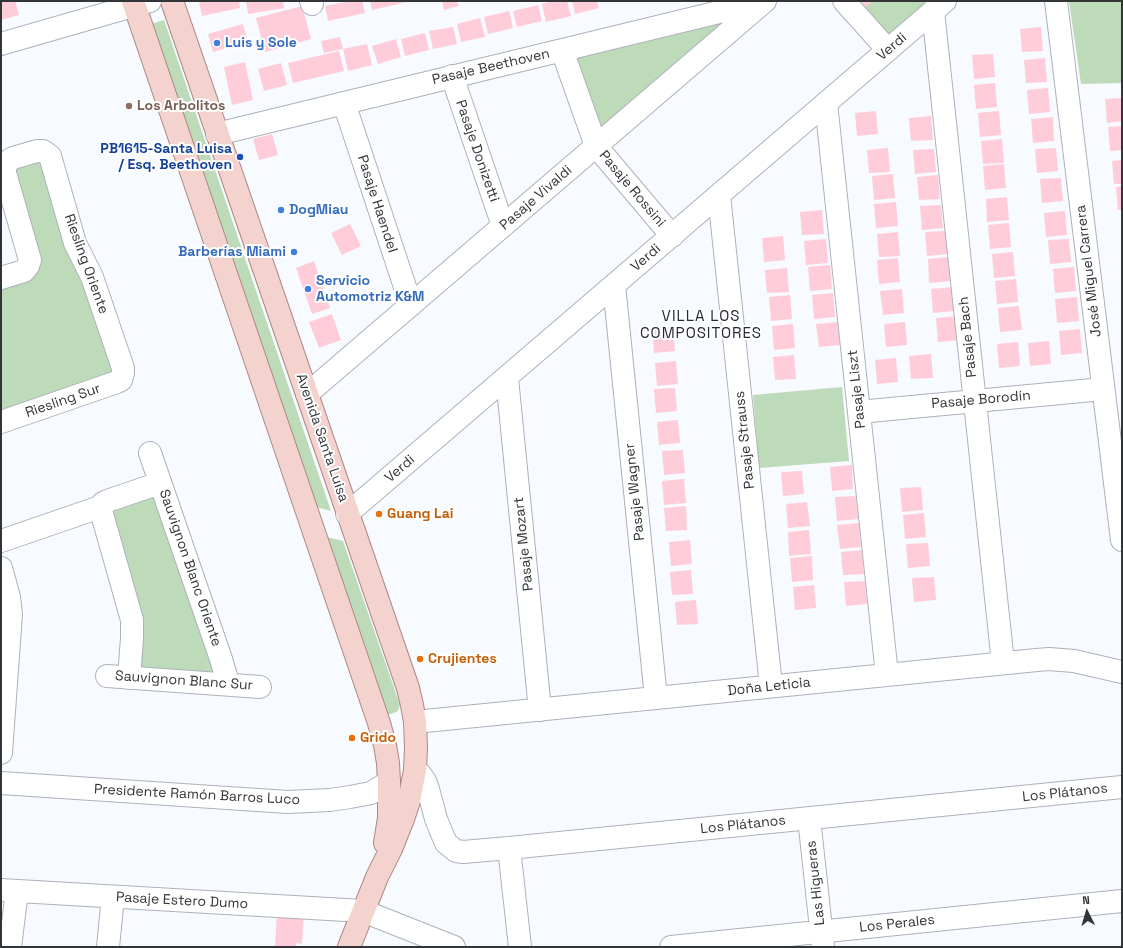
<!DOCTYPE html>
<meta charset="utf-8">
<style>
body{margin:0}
#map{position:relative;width:1123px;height:948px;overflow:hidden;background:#f7fafe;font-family:"Space Grotesk",sans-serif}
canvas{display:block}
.frame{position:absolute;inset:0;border:2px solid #323538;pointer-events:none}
.north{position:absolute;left:1067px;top:892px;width:40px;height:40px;-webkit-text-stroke:3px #fff;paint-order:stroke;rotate:355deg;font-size:11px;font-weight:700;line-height:16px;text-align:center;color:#323538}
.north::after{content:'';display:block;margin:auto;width:14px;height:18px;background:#323538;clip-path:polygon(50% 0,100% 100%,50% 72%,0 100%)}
</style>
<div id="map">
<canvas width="1123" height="948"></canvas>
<div class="frame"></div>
<div class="north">N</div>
</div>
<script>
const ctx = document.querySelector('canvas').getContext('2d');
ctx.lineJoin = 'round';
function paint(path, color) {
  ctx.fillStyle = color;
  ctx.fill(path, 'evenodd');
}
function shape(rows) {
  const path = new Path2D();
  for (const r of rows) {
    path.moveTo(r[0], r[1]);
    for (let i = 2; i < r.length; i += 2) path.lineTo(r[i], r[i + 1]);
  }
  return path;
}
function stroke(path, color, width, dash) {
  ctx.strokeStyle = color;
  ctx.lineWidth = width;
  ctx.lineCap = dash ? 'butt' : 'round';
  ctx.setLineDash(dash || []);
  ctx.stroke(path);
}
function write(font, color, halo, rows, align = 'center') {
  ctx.font = font + ' "Space Grotesk",sans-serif';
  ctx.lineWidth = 4;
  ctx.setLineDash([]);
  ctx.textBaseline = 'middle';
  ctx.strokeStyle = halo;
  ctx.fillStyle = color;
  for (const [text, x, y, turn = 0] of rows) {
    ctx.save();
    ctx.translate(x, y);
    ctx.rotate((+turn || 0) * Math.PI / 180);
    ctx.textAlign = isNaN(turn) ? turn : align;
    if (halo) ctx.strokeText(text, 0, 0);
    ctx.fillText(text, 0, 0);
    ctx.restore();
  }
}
const green = shape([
 [855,1,931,1,889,40],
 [1069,1,1122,1,1122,83,1081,84],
 [732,18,599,131,569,52],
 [164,20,331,511,312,506,148,25],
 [39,155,118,371,1,414,1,284,38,273,9,168],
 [842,387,849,461,759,468,753,395],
 [154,491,220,673,139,672,109,507],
 [323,536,343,541,400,705,398,711,391,714,384,714]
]);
const building = shape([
 [1,1,15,1,19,15,1,20],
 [199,1,239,1,240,8,202,16],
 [246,1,283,1,284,8,248,14],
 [350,1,362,1,365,13,328,21,325,6],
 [370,1,407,1,407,2,372,10],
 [442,1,457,1,459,6,444,10],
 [552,1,567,1,571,16,546,22,542,4],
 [572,1,597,1,599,8,575,14],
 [859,1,873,1,864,8],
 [538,5,542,21,517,27,513,11],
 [302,6,311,39,265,52,256,18],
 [509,11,513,28,488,34,484,17],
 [480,18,485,37,461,42,457,24],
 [243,24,248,42,213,52,208,34],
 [453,27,457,44,433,49,429,31],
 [1041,27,1043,51,1022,52,1020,29],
 [425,33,429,50,405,56,401,39],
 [340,37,343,49,324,53,321,41],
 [396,39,401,57,378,64,372,46],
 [367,44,372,65,348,71,343,49],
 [339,51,344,71,293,83,288,63],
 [993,54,995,77,974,79,972,55],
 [1045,58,1047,82,1026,83,1024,60],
 [245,62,253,100,232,105,224,67],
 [281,63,287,85,264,91,258,69],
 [995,83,997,107,976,109,974,85],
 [1048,88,1050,112,1029,114,1027,90],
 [1122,98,1122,121,1107,123,1105,99],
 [876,111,878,134,857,136,855,113],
 [999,111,1001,135,980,137,978,113],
 [931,116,933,140,911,141,909,118],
 [1053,117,1054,141,1033,143,1031,119],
 [1122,126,1122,150,1110,151,1108,127],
 [272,134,278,155,259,160,253,139],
 [1002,139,1004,163,983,164,981,141],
 [888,148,890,172,869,173,867,150],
 [1056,148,1058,171,1037,173,1035,149],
 [934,149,936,172,915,174,913,150],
 [1122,160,1122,184,1114,184,1112,161],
 [1004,164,1006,188,985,190,983,166],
 [893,174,895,198,874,200,872,176],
 [938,175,940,199,919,200,917,177],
 [1061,178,1063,201,1042,203,1040,179],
 [1122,186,1122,210,1118,210,1116,187],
 [1007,197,1009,220,987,222,986,199],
 [896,202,898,226,876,228,874,204],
 [941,205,943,228,922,230,920,206],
 [822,210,824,234,802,235,800,212],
 [1065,211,1067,235,1046,237,1044,213],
 [1009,223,1011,247,990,249,988,225],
 [350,224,361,246,342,255,331,233],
 [946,231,948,254,927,256,925,232],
 [898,232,900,256,879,257,877,234],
 [783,236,785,260,764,262,762,238],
 [826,239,828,263,806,265,804,241],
 [1069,239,1071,262,1050,264,1048,240],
 [1013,252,1015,276,994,278,992,254],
 [949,257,951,281,929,283,928,259],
 [898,258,900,282,879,284,877,260],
 [314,261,330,308,312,314,296,268],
 [830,265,832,289,810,291,808,267],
 [1074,267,1076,291,1055,293,1053,269],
 [787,268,789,292,767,293,765,270],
 [1016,279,1018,302,997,304,995,281],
 [952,287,954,311,933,313,931,289],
 [902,289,904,313,883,315,880,291],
 [833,293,835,317,814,319,812,295],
 [790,295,792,319,771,321,769,297],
 [1077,297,1079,321,1057,323,1055,299],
 [1019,306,1022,330,1000,332,998,308],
 [332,314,341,340,319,348,309,322],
 [958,316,960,340,938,342,936,318],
 [838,322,840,345,819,347,816,324],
 [905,322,907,345,886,347,884,324],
 [793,324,795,348,774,350,772,326],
 [673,328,675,351,654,353,652,329],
 [1080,329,1082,353,1061,355,1059,331],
 [1049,341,1051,364,1030,366,1028,343],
 [1018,342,1020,366,999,368,997,344],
 [931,354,933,378,911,379,909,356],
 [794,355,796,379,775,380,773,357],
 [896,358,898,382,877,384,875,360],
 [676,361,678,384,657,386,655,363],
 [675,388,677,411,656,413,654,389],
 [678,420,680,443,659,445,657,422],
 [683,450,685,473,664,475,662,451],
 [852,465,853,489,832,491,830,467],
 [802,471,804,494,783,496,781,472],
 [684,479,686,503,664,505,662,481],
 [921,487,923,510,902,512,900,488],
 [856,496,858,519,837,521,835,497],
 [807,502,810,526,788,528,786,504],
 [686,506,687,530,666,531,664,508],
 [924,513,926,537,905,539,903,515],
 [859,523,861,547,840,549,837,525],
 [809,530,811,554,789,556,788,532],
 [690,540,692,564,671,566,669,542],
 [928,543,930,566,908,568,906,544],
 [862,550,864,574,843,575,841,552],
 [812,556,813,580,792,582,790,558],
 [691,570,693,594,672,595,670,572],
 [934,577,936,600,914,602,912,578],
 [865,581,867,604,846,606,844,582],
 [814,585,816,608,795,610,793,587],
 [696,600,698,624,677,625,675,602],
 [277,912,304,914,302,944,296,943,296,947,275,947]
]);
const minor = shape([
 [311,1,312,4],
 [844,1,888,50],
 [1056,1,1122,540],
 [933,11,1003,663],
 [1,44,150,1],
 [562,50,596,146,672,236],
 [452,76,503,226],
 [344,103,411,305],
 [826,103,887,675],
 [217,134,760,2],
 [719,195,771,686],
 [1,278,24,271,28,266,30,260,5,173,5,167,7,162,13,158,37,151,43,151,50,156,75,243,92,277,123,368,123,373,121,380,117,382,1,422],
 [614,285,656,698],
 [507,378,540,710],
 [307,394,765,1],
 [859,412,1103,389],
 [150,453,221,659,226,676,227,684],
 [100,507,132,620,132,638,129,678],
 [347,514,945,1],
 [1,541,100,507,103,503,107,501,160,483],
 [1,568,9,597,11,614,1,753],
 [107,676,260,687],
 [415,722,1037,660,1049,659,1074,661,1122,672],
 [415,770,420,774,425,781,428,789,436,819,446,843,456,851,463,852,509,848,1122,787],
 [1,783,288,802,330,800,350,797,371,793,389,782],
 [809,818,823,947],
 [509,848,520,947],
 [1,890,363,911,454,947],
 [10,947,17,891],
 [108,947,113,897],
 [671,947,1122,901]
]);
const major = shape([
 [133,1,379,723,385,745,388,763,389,782,389,818,385,843],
 [172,1,408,688,412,705,415,722,416,747,415,770,409,801,403,819,391,849,377,877,349,947]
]);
const markers = [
 [217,43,4,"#3f7fe0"],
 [129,106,4,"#8d6e63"],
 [240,157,4,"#1a4fb4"],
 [281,210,4,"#3f7fe0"],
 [294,252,4,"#3f7fe0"],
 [308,289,4,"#3f7fe0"],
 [379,514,4,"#e8710a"],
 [420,659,4,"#e8710a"],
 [352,738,4,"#e8710a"]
];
const shopNames = [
 ["Luis y Sole",225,43],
 ["DogMiau",289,210],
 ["Barberías Miami",286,252,"right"],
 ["Servicio",316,281],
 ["Automotriz K&M",316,297]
];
const streetNames = [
 ["Verdi",892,47,-41],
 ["Pasaje Beethoven",491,67,-13],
 ["Pasaje Donizetti",477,151,71],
 ["Pasaje Rossini",632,189,50],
 ["Pasaje Vivaldi",536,198,-41],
 ["Pasaje Haendel",377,204,72],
 ["Verdi",646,258,-41],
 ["Riesling Oriente",86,264,70],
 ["José Miguel Carrera",1089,271,-97],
 ["Pasaje Bach",968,337,-96],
 ["Pasaje Liszt",857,389,-96],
 ["Pasaje Borodín",981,400,-5],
 ["Riesling Sur",63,401,-19],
 ["Avenida Santa Luisa",322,438,71],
 ["Pasaje Strauss",745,440,-96],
 ["Verdi",400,469,-41],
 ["Pasaje Wagner",635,492,-96],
 ["Pasaje Mozart",524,544,-96],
 ["Sauvignon Blanc Oriente",190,568,71],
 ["Sauvignon Blanc Sur",184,681,4],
 ["Doña Leticia",769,687,-6],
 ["Los Plátanos",1065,793,-6],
 ["Presidente Ramón Barros Luco",197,795,3],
 ["Los Plátanos",743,825,-6],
 ["Las Higueras",816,883,-96],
 ["Pasaje Estero Dumo",182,901,3],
 ["Los Perales",897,924,-6]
];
const educationNames = [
 ["Los Arbolitos",137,106]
];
const transitNames = [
 ["PB1615-Santa Luisa",232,149],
 ["/ Esq. Beethoven",232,165]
];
const foodNames = [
 ["Guang Lai",387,514],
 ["Crujientes",428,659],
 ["Grido",360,738]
];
const neighbourhoodNames = [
 ["VILLA LOS",701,317],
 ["COMPOSITORES",701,334]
];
paint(green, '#bedbb9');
paint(building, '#ffccda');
stroke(minor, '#acb2bb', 24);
stroke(major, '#ac8885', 24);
stroke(minor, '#fff', 22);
stroke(major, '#f4d3cf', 22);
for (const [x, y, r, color] of markers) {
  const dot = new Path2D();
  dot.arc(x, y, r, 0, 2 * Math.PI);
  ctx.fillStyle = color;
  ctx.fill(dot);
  stroke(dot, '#fff', 1.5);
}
write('bold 14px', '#366cbe', '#fff', shopNames, 'left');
write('14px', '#323538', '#fff', streetNames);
write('bold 14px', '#785e54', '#fff', educationNames, 'left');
write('bold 14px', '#164399', '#fff', transitNames, 'right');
write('bold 14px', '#c56008', '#fff', foodNames, 'left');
ctx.letterSpacing = '1px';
write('15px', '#252a31', '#fff', neighbourhoodNames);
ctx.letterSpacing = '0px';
</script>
